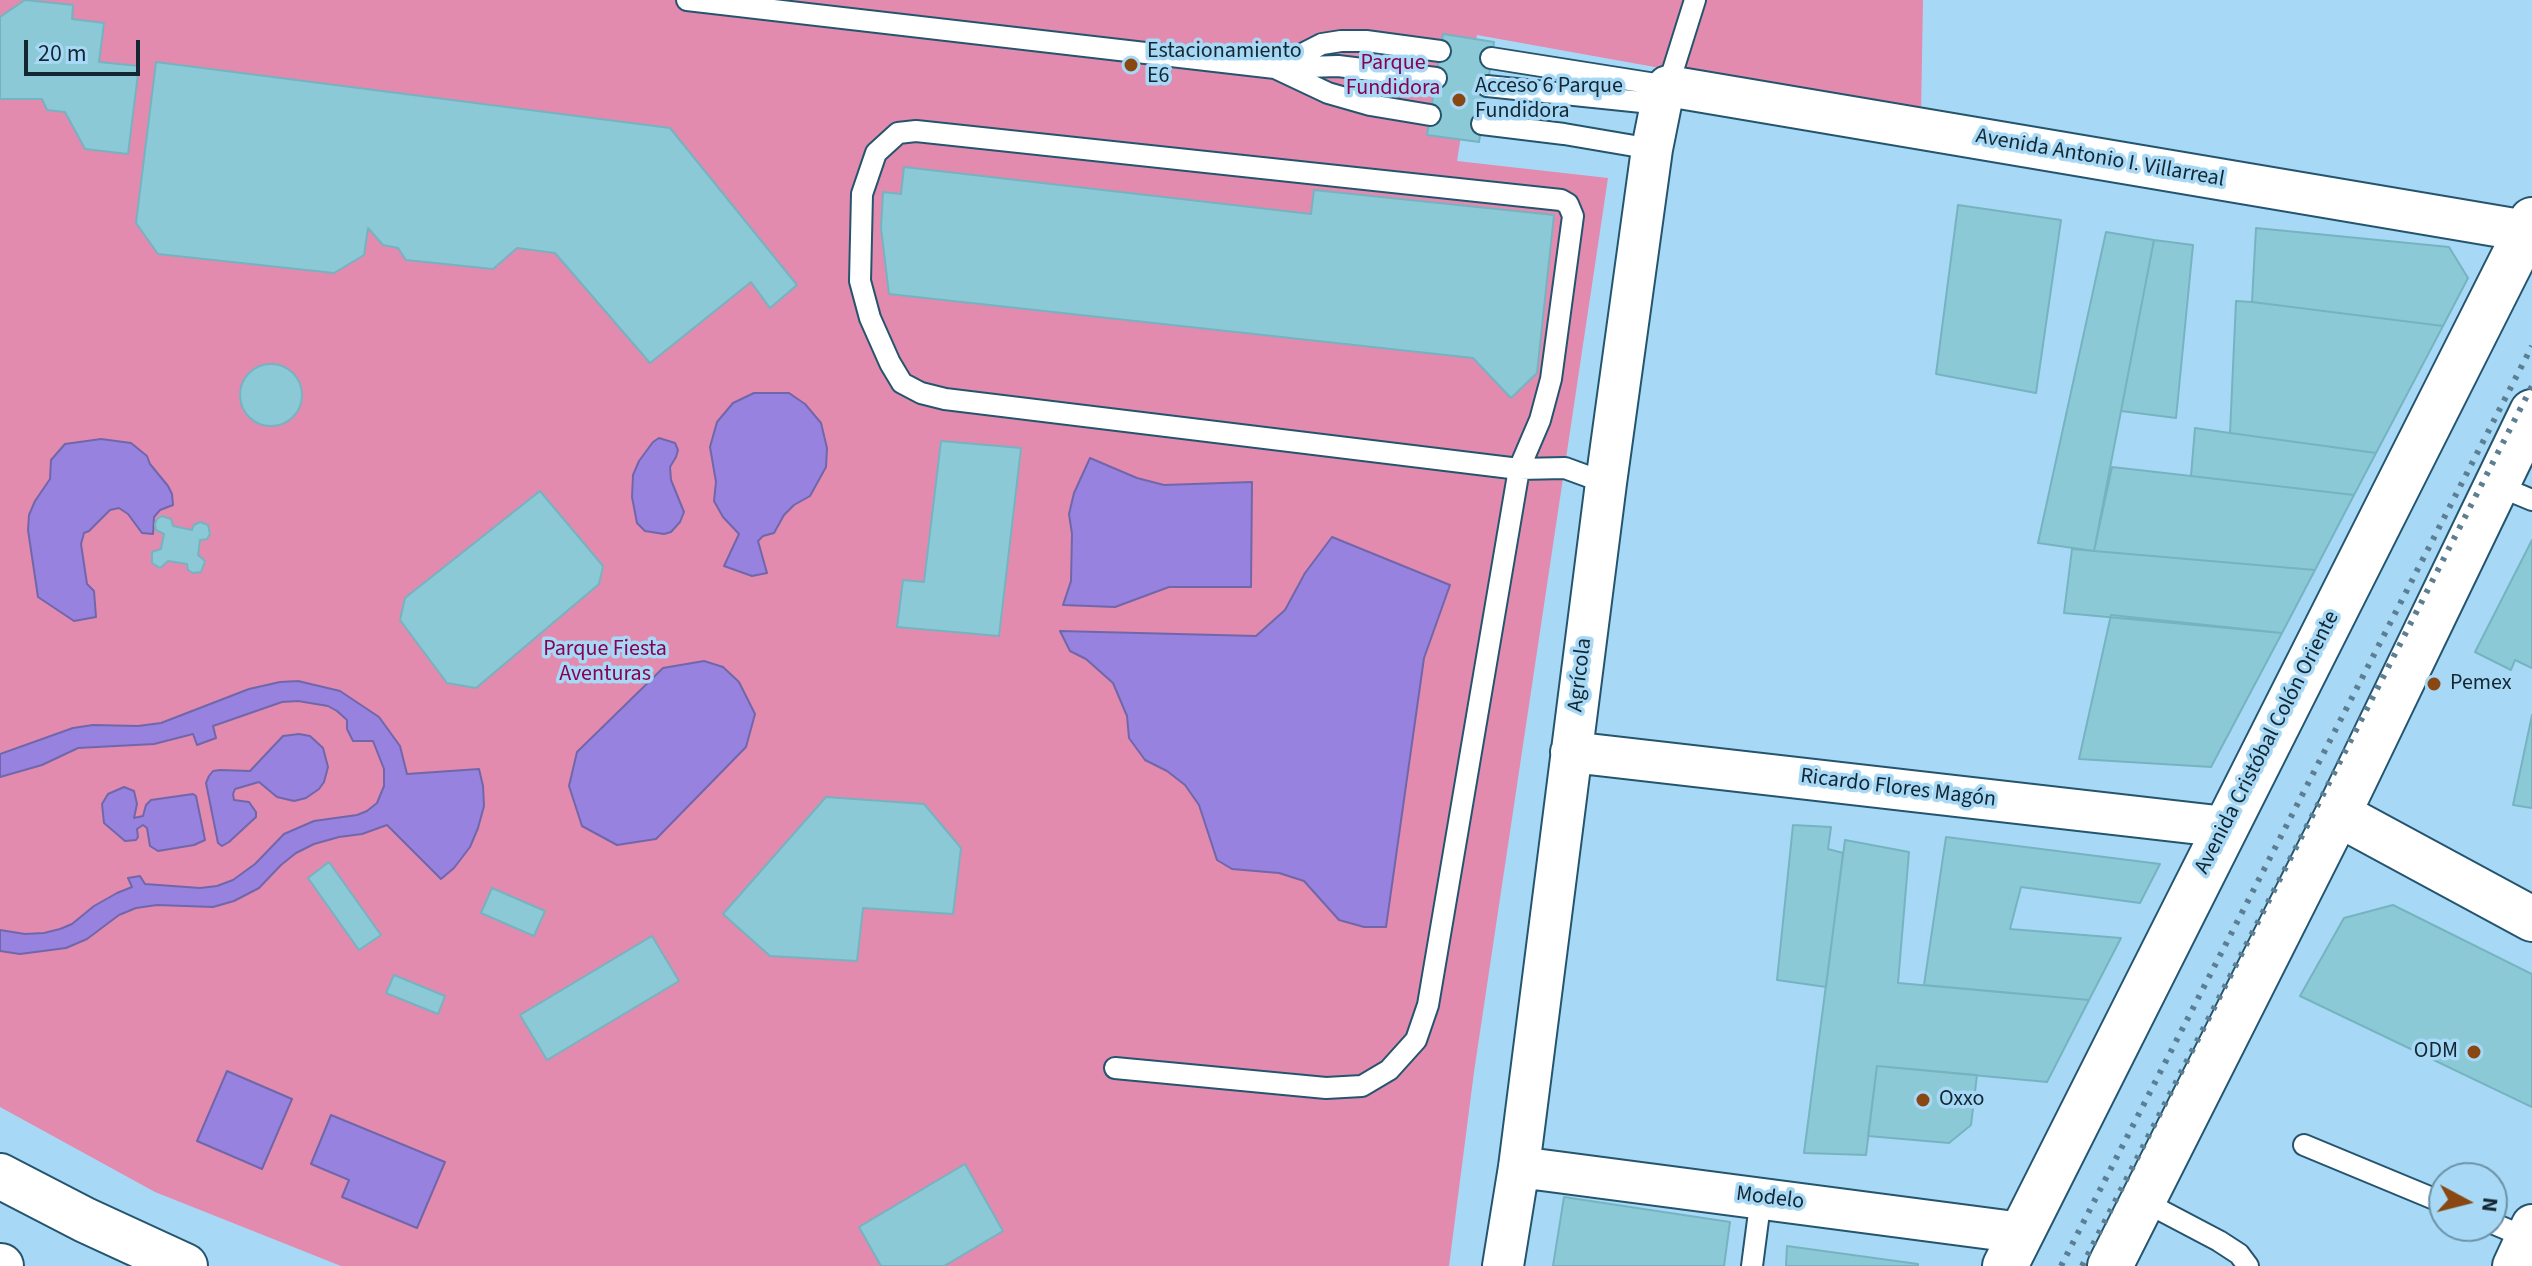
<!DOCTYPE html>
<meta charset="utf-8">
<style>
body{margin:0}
#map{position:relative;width:2532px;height:1266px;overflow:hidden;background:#a7d9f6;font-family:"Source Sans 3",sans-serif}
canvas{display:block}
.north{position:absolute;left:2428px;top:1162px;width:80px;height:80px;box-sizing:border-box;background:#a7d9f6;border:2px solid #6c92a8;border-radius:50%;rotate:97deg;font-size:22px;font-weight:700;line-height:32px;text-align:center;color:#132732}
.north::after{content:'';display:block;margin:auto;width:28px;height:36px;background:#894713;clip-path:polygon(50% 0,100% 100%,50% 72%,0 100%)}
.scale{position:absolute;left:24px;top:40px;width:116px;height:36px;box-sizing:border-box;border:4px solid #132732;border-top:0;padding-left:10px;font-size:24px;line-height:28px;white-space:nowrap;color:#132732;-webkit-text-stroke:6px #a7d9f6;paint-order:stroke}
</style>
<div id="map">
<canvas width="2532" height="1266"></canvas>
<div class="north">N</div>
<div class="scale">20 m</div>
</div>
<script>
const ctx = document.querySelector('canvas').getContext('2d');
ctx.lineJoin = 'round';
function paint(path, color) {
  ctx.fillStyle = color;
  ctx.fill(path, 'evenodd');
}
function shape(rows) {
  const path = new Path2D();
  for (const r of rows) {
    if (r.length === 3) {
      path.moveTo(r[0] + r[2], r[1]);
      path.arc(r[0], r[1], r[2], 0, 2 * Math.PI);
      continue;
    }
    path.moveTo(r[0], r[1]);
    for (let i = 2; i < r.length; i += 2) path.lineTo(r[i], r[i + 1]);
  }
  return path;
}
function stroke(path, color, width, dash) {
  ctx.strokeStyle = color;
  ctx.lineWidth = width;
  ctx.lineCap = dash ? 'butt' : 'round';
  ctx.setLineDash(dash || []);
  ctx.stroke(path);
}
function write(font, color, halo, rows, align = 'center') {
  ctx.font = font + ' "Source Sans 3",sans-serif';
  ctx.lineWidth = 7;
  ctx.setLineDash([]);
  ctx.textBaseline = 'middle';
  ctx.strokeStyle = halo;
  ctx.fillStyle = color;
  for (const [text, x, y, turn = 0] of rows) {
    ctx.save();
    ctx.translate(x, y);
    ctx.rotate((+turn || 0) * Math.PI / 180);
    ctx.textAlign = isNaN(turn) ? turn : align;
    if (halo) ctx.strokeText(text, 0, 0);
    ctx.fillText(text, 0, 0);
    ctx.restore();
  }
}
const green = shape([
 [0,0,1923,0,1921,115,1477,35,1457,161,1608,178,1474,1072,1449,1266,341,1266,155,1192,0,1107]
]);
const water = shape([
 [754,393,789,393,805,404,821,423,827,448,826,467,810,496,794,505,784,515,774,533,763,536,758,541,767,573,752,576,724,566,739,534,723,517,714,501,716,482,710,447,717,422,733,403,754,393],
 [659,438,675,443,678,450,676,457,670,467,671,480,684,512,680,522,671,532,664,534,645,531,637,523,632,497,633,475,639,461,653,442,659,438],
 [101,439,131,443,147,456,150,464,168,486,172,494,173,505,160,510,154,517,153,534,142,533,128,514,119,508,110,510,89,531,84,533,81,544,87,584,94,591,96,617,74,621,38,597,28,530,29,515,35,501,50,479,51,460,65,444,101,439],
 [1090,458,1137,478,1164,485,1252,482,1251,587,1169,587,1115,607,1063,605,1071,581,1072,534,1069,514,1074,493,1090,458],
 [1332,537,1450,585,1424,658,1386,927,1364,927,1339,920,1304,881,1279,873,1232,869,1217,860,1199,805,1185,785,1167,771,1145,760,1129,738,1127,716,1113,683,1086,659,1070,651,1060,631,1256,636,1285,610,1305,573,1332,537],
 [704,661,723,667,739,682,755,714,746,747,656,839,617,845,582,826,569,786,577,752,663,668,704,661],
 [298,681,340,691,379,717,400,746,407,774,479,769,483,786,484,806,478,828,470,847,454,868,441,879,387,825,362,834,339,837,314,844,296,853,281,865,259,888,234,901,213,907,157,905,136,908,119,915,87,939,66,948,20,954,0,951,0,930,25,934,44,933,60,929,72,924,94,906,117,893,132,887,128,878,140,876,145,884,200,888,217,886,233,880,255,864,284,834,314,821,357,815,367,811,377,803,384,786,384,769,373,741,353,741,347,729,347,720,337,711,328,706,298,701,282,702,213,726,216,738,197,745,193,734,154,744,78,748,42,765,0,777,0,754,73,728,93,725,138,726,161,723,249,689,280,682,298,681],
 [299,734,310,736,323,748,328,767,324,782,319,789,306,798,294,801,277,797,259,782,235,789,233,794,234,800,249,802,256,812,256,817,229,842,222,846,218,843,206,783,209,776,213,771,220,770,250,771,283,736,299,734],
 [124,787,134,791,137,804,134,818,143,816,146,805,151,800,193,794,196,796,205,840,194,845,158,851,150,846,147,828,143,825,137,829,138,837,136,840,125,841,104,823,102,804,108,794,124,787],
 [227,1071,292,1099,262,1169,197,1141,227,1071],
 [331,1115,445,1162,417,1228,342,1197,349,1180,311,1164,331,1115]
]);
const building = shape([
 [25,0,73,5,72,19,104,23,99,62,139,66,128,154,85,149,65,112,47,110,42,99,0,99,0,17,25,0],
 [1443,34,1494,42,1479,142,1427,135,1443,34],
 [156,62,670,128,797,285,770,308,751,282,650,363,555,253,517,248,493,269,406,260,398,248,383,245,368,228,364,255,334,273,158,254,136,223,156,62],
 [904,167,1311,214,1314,190,1554,215,1537,373,1511,398,1473,358,889,294,881,228,883,192,901,194,904,167],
 [1958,205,2061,220,2036,393,1936,374,1958,205],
 [2256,228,2449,247,2468,278,2443,326,2252,302,2256,228],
 [2106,232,2154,240,2094,551,2038,543,2106,232],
 [2154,240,2193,245,2176,418,2121,411,2154,240],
 [2236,301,2252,302,2443,326,2376,453,2230,433,2236,301],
 [271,395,31],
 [2195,428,2230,433,2376,453,2354,495,2191,476,2195,428],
 [941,441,1021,448,999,636,897,627,903,580,924,582,941,441],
 [2112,467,2191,476,2354,495,2315,570,2094,551,2112,467],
 [540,491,603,566,599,584,476,688,447,683,400,620,405,598,540,491],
 [162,516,171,519,173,526,192,530,194,525,200,522,208,525,210,534,207,539,200,540,198,555,205,561,201,572,193,573,188,570,187,564,168,561,160,568,152,563,152,552,161,549,164,534,156,530,155,524,157,519,162,516],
 [2532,540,2532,668,2515,660,2511,670,2475,652,2532,540],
 [2072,549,2094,551,2315,570,2282,633,2064,613,2072,549],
 [2111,615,2282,633,2211,767,2079,759,2111,615],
 [2532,715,2532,808,2513,805,2532,715],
 [826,797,924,804,961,848,953,914,863,908,857,961,770,956,723,914,826,797],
 [1793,825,1831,827,1828,849,1843,853,1826,987,1777,980,1793,825],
 [1946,837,2160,864,2140,903,2021,887,2010,929,2121,938,2089,1000,1924,985,1946,837],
 [1845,840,1909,852,1898,983,2089,1000,2047,1082,1877,1066,1866,1155,1804,1153,1845,840],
 [329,862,381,935,359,950,308,878,329,862],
 [492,888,545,911,534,936,481,913,492,888],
 [2393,905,2532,974,2532,1107,2300,996,2344,918,2393,905],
 [652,936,679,981,547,1060,520,1015,652,936],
 [394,975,445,996,438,1014,386,993,394,975],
 [1877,1066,1977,1075,1971,1125,1949,1143,1868,1136,1877,1066],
 [965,1164,1003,1231,944,1266,881,1266,859,1227,965,1164],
 [1564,1197,1730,1222,1724,1266,1553,1266,1564,1197],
 [1787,1246,1918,1264,1918,1266,1786,1266,1787,1246]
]);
const service = shape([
 [687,0,1275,68,1322,44,1341,41,1366,41,1440,51],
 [1491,58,1668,86,1695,0],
 [1487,86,1661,104],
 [1430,115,1370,105,1328,93,1275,68,1338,66,1436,78],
 [1482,124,1564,134,1652,149],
 [2496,485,2532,500],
 [1115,1068,1326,1088,1362,1086,1389,1070,1416,1040,1428,1005,1519,469,945,399,921,393,902,383,890,363,870,318,860,281,862,194,876,153,898,133,916,131,1561,200,1568,204,1573,216,1551,379,1540,420,1519,469,1565,468,1606,483],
 [2304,1145,2444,1203],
 [2143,1201,2219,1241,2239,1254,2248,1266],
 [2492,1223,2525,1237],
 [1752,1266,1761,1197]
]);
const minor = shape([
 [1571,752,2226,827],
 [1519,1167,2022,1233],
 [1503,1266,1519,1167,1606,483,1652,149,1661,104,1668,86,2526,231],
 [2513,1266,2532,1225]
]);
const tertiary = shape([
 [2338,814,2532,919]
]);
const primary = shape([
 [2005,1266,2532,220],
 [2110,1266,2338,814,2532,412]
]);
const trunk = shape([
 [0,1176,85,1220,185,1266],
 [0,1266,1,1266]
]);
const rail = shape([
 [2061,1266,2532,346],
 [2082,1266,2532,386]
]);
const markers = [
 [1131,65,8,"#894713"],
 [1459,100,8,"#894713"],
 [2434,684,8,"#894713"],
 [2474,1052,8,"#894713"],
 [1923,1100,8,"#894713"]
];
const poiNames = [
 ["Estacionamiento",1147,52],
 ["E6",1147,77],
 ["Acceso 6 Parque",1475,87],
 ["Fundidora",1475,112],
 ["Pemex",2450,684],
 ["ODM",2458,1052,"right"],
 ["Oxxo",1939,1100]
];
const parkNames = [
 ["Parque",1393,64],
 ["Fundidora",1393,89],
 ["Parque Fiesta",605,650],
 ["Aventuras",605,675]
];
const streetNames = [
 ["Avenida Antonio I. Villarreal",2100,159,10],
 ["Agrícola",1581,675,-83],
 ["Avenida Cristóbal Colón Oriente",2268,743,-63],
 ["Ricardo Flores Magón",1898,789,7],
 ["Modelo",1770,1199,7]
];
paint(green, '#e38aaf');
paint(water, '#9882df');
stroke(water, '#7067ab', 2);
paint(building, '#8cc9d7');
stroke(building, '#76b3c1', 2);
stroke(service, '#25556e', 24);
stroke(minor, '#25556e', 44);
stroke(tertiary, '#25556e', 48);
stroke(primary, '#25556e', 48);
stroke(trunk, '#25556e', 48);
stroke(service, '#fff', 20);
stroke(minor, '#fff', 40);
stroke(tertiary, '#fff', 44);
stroke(primary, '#fff', 44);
stroke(trunk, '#fff', 44);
stroke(rail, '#5c7e92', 6, [4, 8]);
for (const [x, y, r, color] of markers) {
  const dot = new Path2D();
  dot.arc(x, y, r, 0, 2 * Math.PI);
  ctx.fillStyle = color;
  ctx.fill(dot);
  stroke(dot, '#a7d9f6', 3);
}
write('22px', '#132732', '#a7d9f6', poiNames, 'left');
write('22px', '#870251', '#a7d9f6', parkNames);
write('22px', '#132732', '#a7d9f6', streetNames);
</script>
